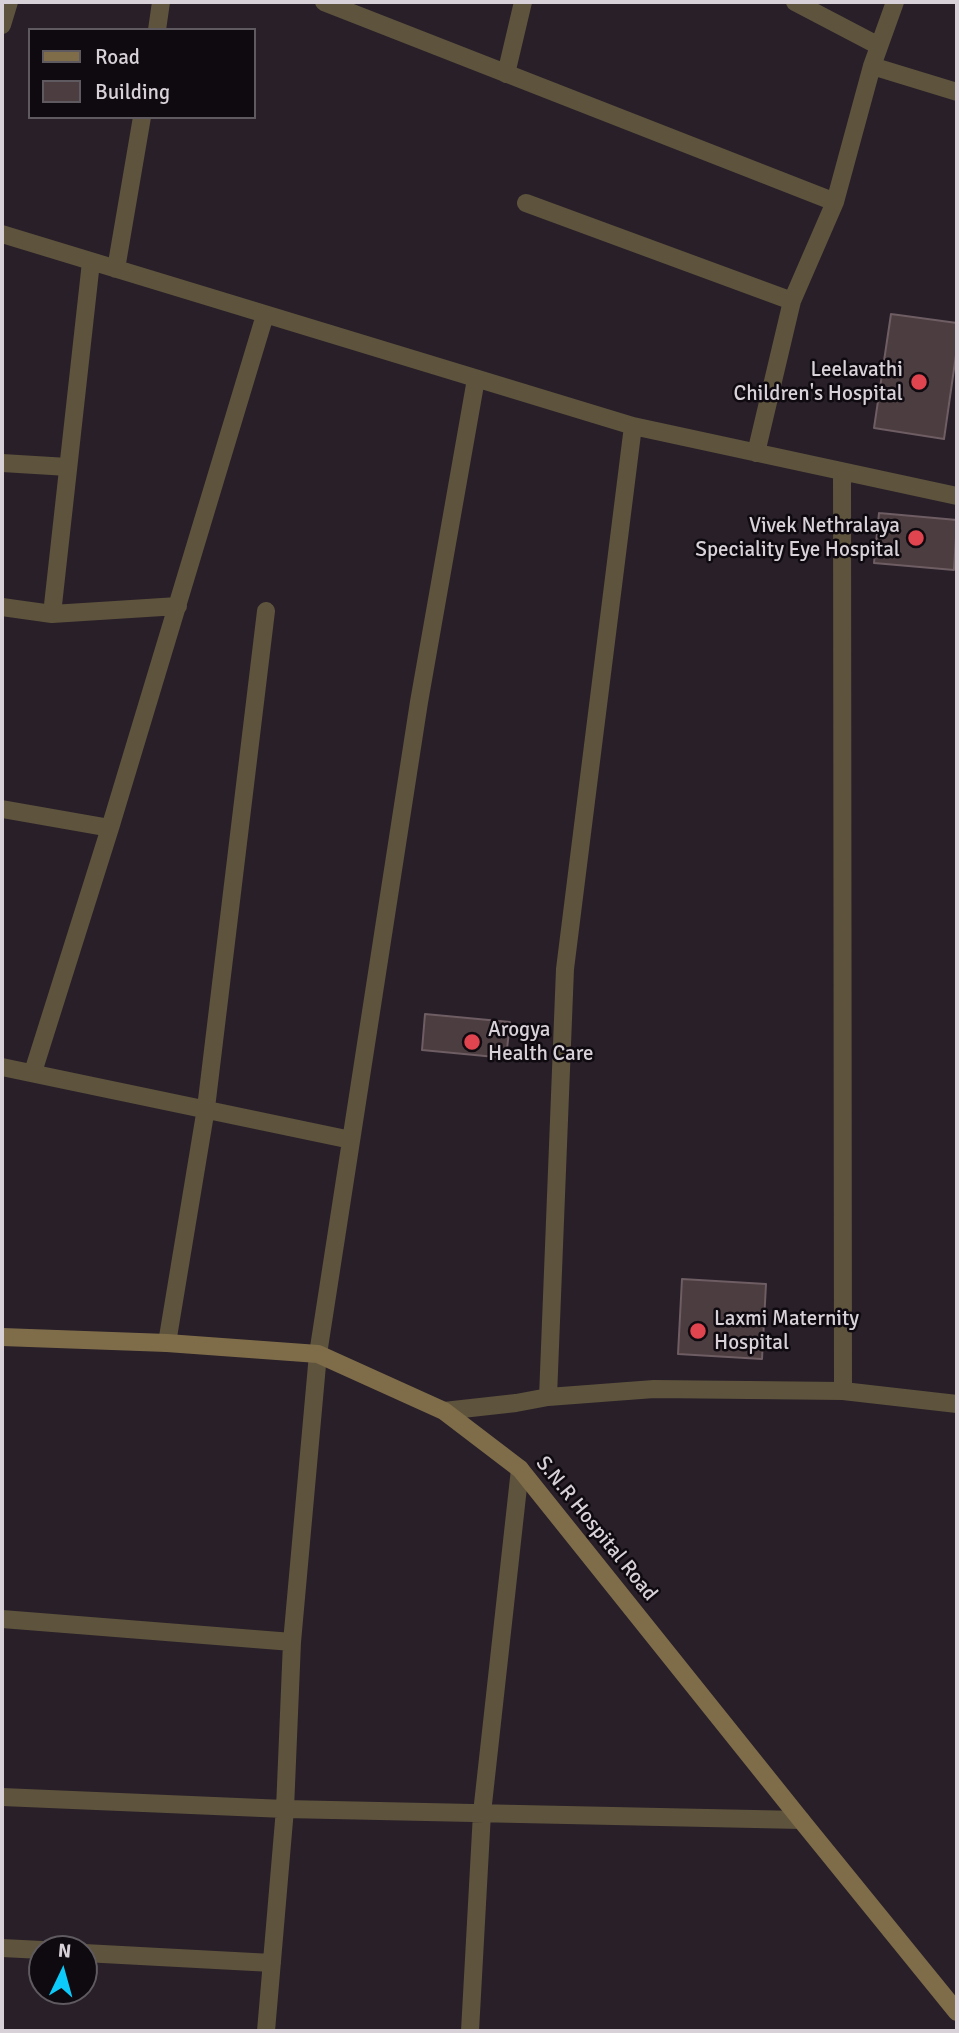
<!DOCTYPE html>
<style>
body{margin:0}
#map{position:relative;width:959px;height:2033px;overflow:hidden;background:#281f29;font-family:Signika,sans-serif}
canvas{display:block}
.frame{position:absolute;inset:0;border:4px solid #d8d2d8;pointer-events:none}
.legend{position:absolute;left:28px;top:28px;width:228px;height:91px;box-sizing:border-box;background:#0e0a0f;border:2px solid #5f5a5f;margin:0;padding:9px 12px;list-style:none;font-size:21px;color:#d8d2d8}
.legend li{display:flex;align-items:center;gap:14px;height:35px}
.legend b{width:35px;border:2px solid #5f5a5f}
.north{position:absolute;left:28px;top:1935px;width:70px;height:70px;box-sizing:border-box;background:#0e0a0f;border:2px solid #5f5a5f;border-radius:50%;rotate:5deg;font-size:19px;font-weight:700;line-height:28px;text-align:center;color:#d8d2d8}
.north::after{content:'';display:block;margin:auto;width:24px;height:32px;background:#0ccafa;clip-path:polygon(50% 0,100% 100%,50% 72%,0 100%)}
</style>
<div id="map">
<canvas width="959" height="2033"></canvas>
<div class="frame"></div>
<ul class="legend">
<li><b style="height:9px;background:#7f6d49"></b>Road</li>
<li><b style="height:19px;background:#4c3d41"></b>Building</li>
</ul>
<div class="north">N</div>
</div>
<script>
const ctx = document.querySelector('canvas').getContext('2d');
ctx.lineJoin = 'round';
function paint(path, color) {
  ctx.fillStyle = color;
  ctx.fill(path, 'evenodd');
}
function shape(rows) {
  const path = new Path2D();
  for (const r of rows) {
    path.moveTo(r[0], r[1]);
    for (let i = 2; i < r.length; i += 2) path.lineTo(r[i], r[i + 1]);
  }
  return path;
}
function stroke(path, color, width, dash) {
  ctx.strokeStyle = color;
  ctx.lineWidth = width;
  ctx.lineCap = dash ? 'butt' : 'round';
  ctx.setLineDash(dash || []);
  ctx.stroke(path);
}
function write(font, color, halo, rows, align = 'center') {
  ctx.font = font + ' Signika,sans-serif';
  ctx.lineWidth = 5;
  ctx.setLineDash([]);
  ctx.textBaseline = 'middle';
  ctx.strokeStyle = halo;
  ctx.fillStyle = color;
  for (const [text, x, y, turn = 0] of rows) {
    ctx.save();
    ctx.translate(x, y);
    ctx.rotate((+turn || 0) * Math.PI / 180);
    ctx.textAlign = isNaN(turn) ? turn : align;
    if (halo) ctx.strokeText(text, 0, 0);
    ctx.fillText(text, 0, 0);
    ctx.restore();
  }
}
const building = shape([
 [891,314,957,323,957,348,944,439,874,428,891,314],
 [879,513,957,520,954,570,874,563,879,513],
 [425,1014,510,1022,506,1058,422,1050,425,1014],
 [682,1279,766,1284,762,1359,678,1354,682,1279]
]);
const minor = shape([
 [324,2,835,202],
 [795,2,879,46],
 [2,25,9,2],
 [157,30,161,2],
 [872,66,957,92],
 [506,74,523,2],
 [526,203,792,301],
 [2,234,633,426,957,496],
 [116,269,142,117],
 [756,453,792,301,835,202,872,66,895,2],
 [2,463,68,467],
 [842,471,843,1391],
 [2,607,52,614,178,606],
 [52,614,91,262],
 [2,809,110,828],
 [2,1067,351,1140],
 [33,1072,110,828,265,315],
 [167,1343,206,1108,266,611],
 [548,1397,565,969,633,426],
 [444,1411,516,1403,548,1397,654,1389,843,1391,957,1404],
 [2,1619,292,1642,285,1809,2,1797],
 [292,1642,318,1354,419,702,476,379],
 [2,1948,42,1950],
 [84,1953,272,1963],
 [266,2031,285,1809,801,1820],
 [470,2031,482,1813,520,1469]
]);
const secondary = shape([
 [2,1337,167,1343,318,1354,444,1411,520,1469,801,1820,957,2012]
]);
const markers = [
 [919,382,9,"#e0444e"],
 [916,538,9,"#e0444e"],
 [472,1042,9,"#e0444e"],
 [698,1331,9,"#e0444e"]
];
const poiNames = [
 ["Leelavathi",903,370],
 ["Children's Hospital",903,394],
 ["Vivek Nethralaya",900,526],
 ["Speciality Eye Hospital",900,550],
 ["Arogya",488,1030,"left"],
 ["Health Care",488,1054,"left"],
 ["Laxmi Maternity",714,1319,"left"],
 ["Hospital",714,1343,"left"]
];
const streetNames = [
 ["S.N.R Hospital Road",596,1529,51]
];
paint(building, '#4c3d41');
stroke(building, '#6e5d62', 2);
stroke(minor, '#5e533c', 18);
stroke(secondary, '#7f6d49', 18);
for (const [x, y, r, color] of markers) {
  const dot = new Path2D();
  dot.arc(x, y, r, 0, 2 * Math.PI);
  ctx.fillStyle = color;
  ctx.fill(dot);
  stroke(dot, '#0e0a0f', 2.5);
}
write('21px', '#d8d2d8', '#0e0a0f', poiNames, 'right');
write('21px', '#d8d2d8', '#0e0a0f', streetNames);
</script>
